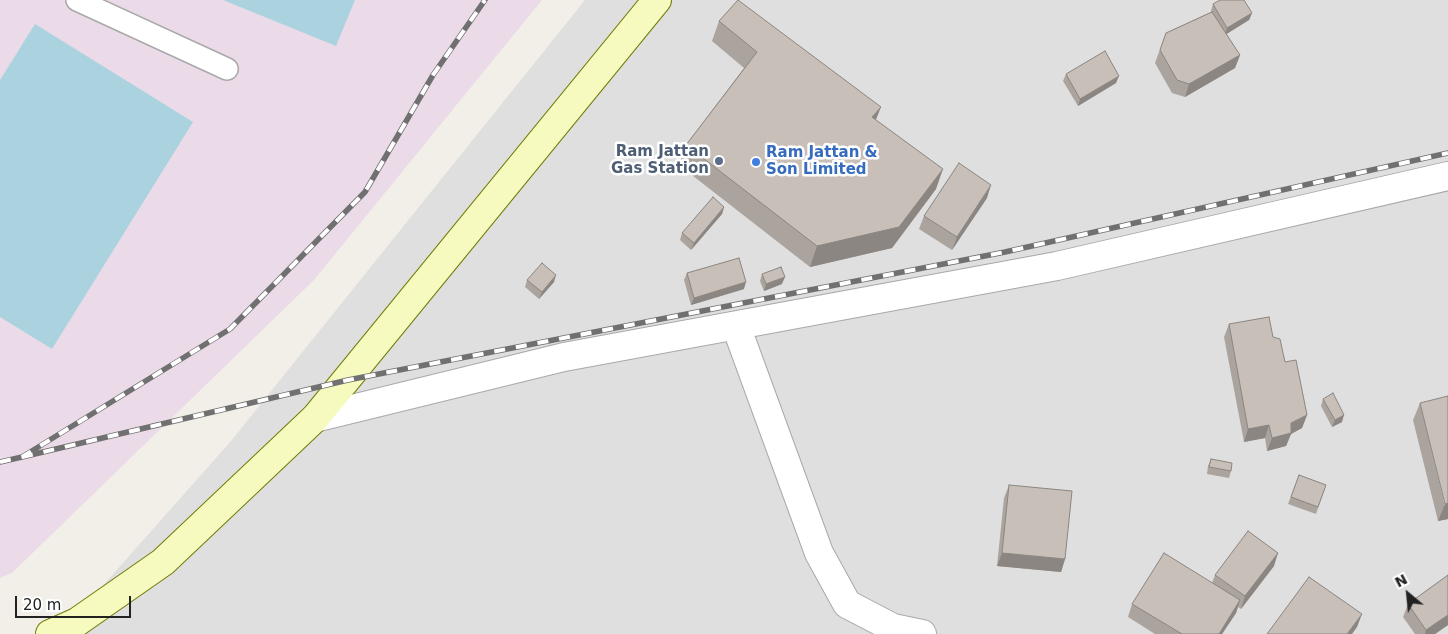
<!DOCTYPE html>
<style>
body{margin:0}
#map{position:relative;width:1448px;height:634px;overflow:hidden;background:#f2efe9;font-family:"DejaVu Sans",sans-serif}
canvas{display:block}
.north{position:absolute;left:1383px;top:569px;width:50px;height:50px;-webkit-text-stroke:4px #fff;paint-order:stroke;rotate:332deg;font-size:14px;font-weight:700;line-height:20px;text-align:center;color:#222}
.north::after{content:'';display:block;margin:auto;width:18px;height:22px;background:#222;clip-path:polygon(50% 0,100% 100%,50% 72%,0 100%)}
.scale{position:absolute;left:15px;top:596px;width:116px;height:22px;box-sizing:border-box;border:2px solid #222;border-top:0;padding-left:6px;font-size:15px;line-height:18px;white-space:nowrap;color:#222;-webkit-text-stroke:4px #fff;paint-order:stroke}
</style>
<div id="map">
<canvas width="1448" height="634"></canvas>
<div class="north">N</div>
<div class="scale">20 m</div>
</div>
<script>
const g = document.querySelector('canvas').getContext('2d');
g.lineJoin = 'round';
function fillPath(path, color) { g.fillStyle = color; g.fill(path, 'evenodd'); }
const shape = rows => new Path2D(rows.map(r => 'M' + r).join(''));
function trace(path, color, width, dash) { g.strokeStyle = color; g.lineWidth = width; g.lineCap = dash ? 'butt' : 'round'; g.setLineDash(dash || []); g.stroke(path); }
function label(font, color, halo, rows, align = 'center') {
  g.font = font + ' "DejaVu Sans",sans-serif'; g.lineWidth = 5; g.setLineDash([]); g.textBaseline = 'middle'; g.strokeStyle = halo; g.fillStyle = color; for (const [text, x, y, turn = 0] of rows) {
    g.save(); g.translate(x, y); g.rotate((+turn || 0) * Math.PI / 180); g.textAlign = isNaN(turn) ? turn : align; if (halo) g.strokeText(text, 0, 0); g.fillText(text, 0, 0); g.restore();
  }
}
const residential = shape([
 [585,0,1448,0,1448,634,60,634,231,441]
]);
const industrial = shape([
 [0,0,542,0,314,280,12,573,0,578]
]);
const water = shape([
 [223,0,355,0,336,46],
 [35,24,193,122,52,349,0,317,0,80]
]);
const lane = shape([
 [77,0,227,69]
]);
const street = shape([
 [736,326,819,553,847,604,893,628,922,634],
 [315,418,564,357,1057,266,1448,176]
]);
const secondary = shape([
 [50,634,77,622,163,562,315,418,657,0]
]);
const rail = shape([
 [22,457,348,380,1005,252,1448,153],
 [0,462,22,457,230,329,365,192,433,75,485,0]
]);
const wall = shape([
 [1213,4,1252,13,1249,20,1226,34,1240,55,1235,68,1185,97,1172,93,1155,63,1166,33,1211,12,1211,11],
 [719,21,876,120,936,189,892,248,810,267,679,165,686,145,744,68,712,41],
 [1066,74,1116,83,1078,106,1063,81],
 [987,198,952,250,919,229,924,216],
 [724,207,722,214,691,250,680,240,682,233],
 [687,273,744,289,691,305,684,280],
 [762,274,782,284,764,291,760,281],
 [527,280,554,282,539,299,525,287],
 [1229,324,1273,337,1307,415,1302,428,1291,434,1286,446,1267,451,1265,438,1244,442,1224,337],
 [1323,399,1342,422,1332,427,1321,406],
 [1420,403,1448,519,1438,521,1413,420],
 [1211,459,1231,471,1229,478,1207,474,1208,466],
 [1299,475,1326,485,1316,514,1288,504],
 [1009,485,1065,559,1061,572,997,566,1004,498],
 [1274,566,1241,609,1238,607,1236,613,1222,634,1155,634,1128,617,1132,604,1212,583,1215,575],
 [1448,575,1448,625,1435,634,1415,634,1403,617,1408,604]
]);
const shadedWall = shape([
 [1252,13,1249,20,1225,35,1227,28],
 [1240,55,1235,68,1185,97,1189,84],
 [1119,76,1116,83,1078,106,1080,99],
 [881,107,873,127,872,117],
 [943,169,936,189,892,248,810,267,817,246],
 [991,185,987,198,952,250,957,237],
 [724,207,722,214,691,250,694,243],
 [556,275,554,282,539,299,542,292],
 [785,277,782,284,764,291,766,284],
 [746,282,744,289,691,305,694,298],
 [1307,415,1302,428,1291,434,1286,446,1267,451,1272,438,1291,423],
 [1344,415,1342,422,1332,427,1335,420],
 [1269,425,1265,438,1244,442,1248,429],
 [1448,503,1448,519,1438,521,1445,504],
 [1002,553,1065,559,1061,572,997,566],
 [1278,553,1274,566,1241,609,1245,596],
 [1240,600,1236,613,1222,634,1219,634],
 [1362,614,1357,627,1352,634,1347,634],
 [1448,615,1448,625,1435,634,1425,634,1426,630]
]);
const building = shape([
 [738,0,881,107,872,117,943,169,899,227,817,246,686,145,757,52,719,21,738,0],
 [1220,0,1244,0,1252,13,1227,28,1213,4,1220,0],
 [1212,12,1240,55,1189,84,1177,80,1160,50,1166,33,1212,12],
 [1105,51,1119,76,1080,99,1066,74,1105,51],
 [959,163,991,185,957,237,924,216,959,163],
 [713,197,724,207,694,243,682,233,713,197],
 [739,258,746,282,694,298,687,273,739,258],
 [542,263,556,275,542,292,527,280,542,263],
 [781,267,785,277,766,284,762,274,781,267],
 [1269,317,1273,337,1280,339,1285,362,1296,360,1307,415,1291,423,1291,433,1272,438,1269,425,1248,429,1229,324,1269,317],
 [1333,393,1344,415,1335,420,1323,399,1333,393],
 [1448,396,1448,503,1445,504,1420,403,1448,396],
 [1211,459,1232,463,1231,471,1209,467,1211,459],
 [1299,475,1326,485,1318,507,1291,497,1299,475],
 [1009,485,1072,491,1065,559,1002,553,1009,485],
 [1248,531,1278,553,1245,596,1215,575,1248,531],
 [1164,553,1240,600,1219,634,1182,634,1132,604,1164,553],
 [1448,575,1448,615,1426,630,1408,604,1448,575],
 [1309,577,1362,614,1347,634,1267,634,1309,577]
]);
const markers = [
 [719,161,5,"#5c6f8a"],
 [756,162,5,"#3f7fe0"]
];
const serviceNames = [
 ["Ram Jattan",709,152],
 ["Gas Station",709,169]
];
const shopNames = [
 ["Ram Jattan &",766,153],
 ["Son Limited",766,170]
];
fillPath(residential, '#e0dfdf');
fillPath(industrial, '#ebdbe8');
fillPath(water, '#aad3df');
trace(lane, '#a9a9a9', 24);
trace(street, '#a9a9a9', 30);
trace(secondary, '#707d05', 30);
trace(lane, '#fff', 21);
trace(street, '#fff', 28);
trace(secondary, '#f7fabf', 28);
trace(rail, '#707070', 5.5);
trace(rail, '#fff', 4, [11]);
fillPath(wall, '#aba49e');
fillPath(shadedWall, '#8b8681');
fillPath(building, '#c7bfb8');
trace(building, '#8b8681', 1);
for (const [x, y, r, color] of markers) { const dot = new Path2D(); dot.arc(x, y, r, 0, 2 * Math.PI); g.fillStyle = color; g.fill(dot); trace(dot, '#fff', 2); }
label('bold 15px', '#4e5e75', '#fff', serviceNames, 'right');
label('bold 15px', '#366cbe', '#fff', shopNames, 'left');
</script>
